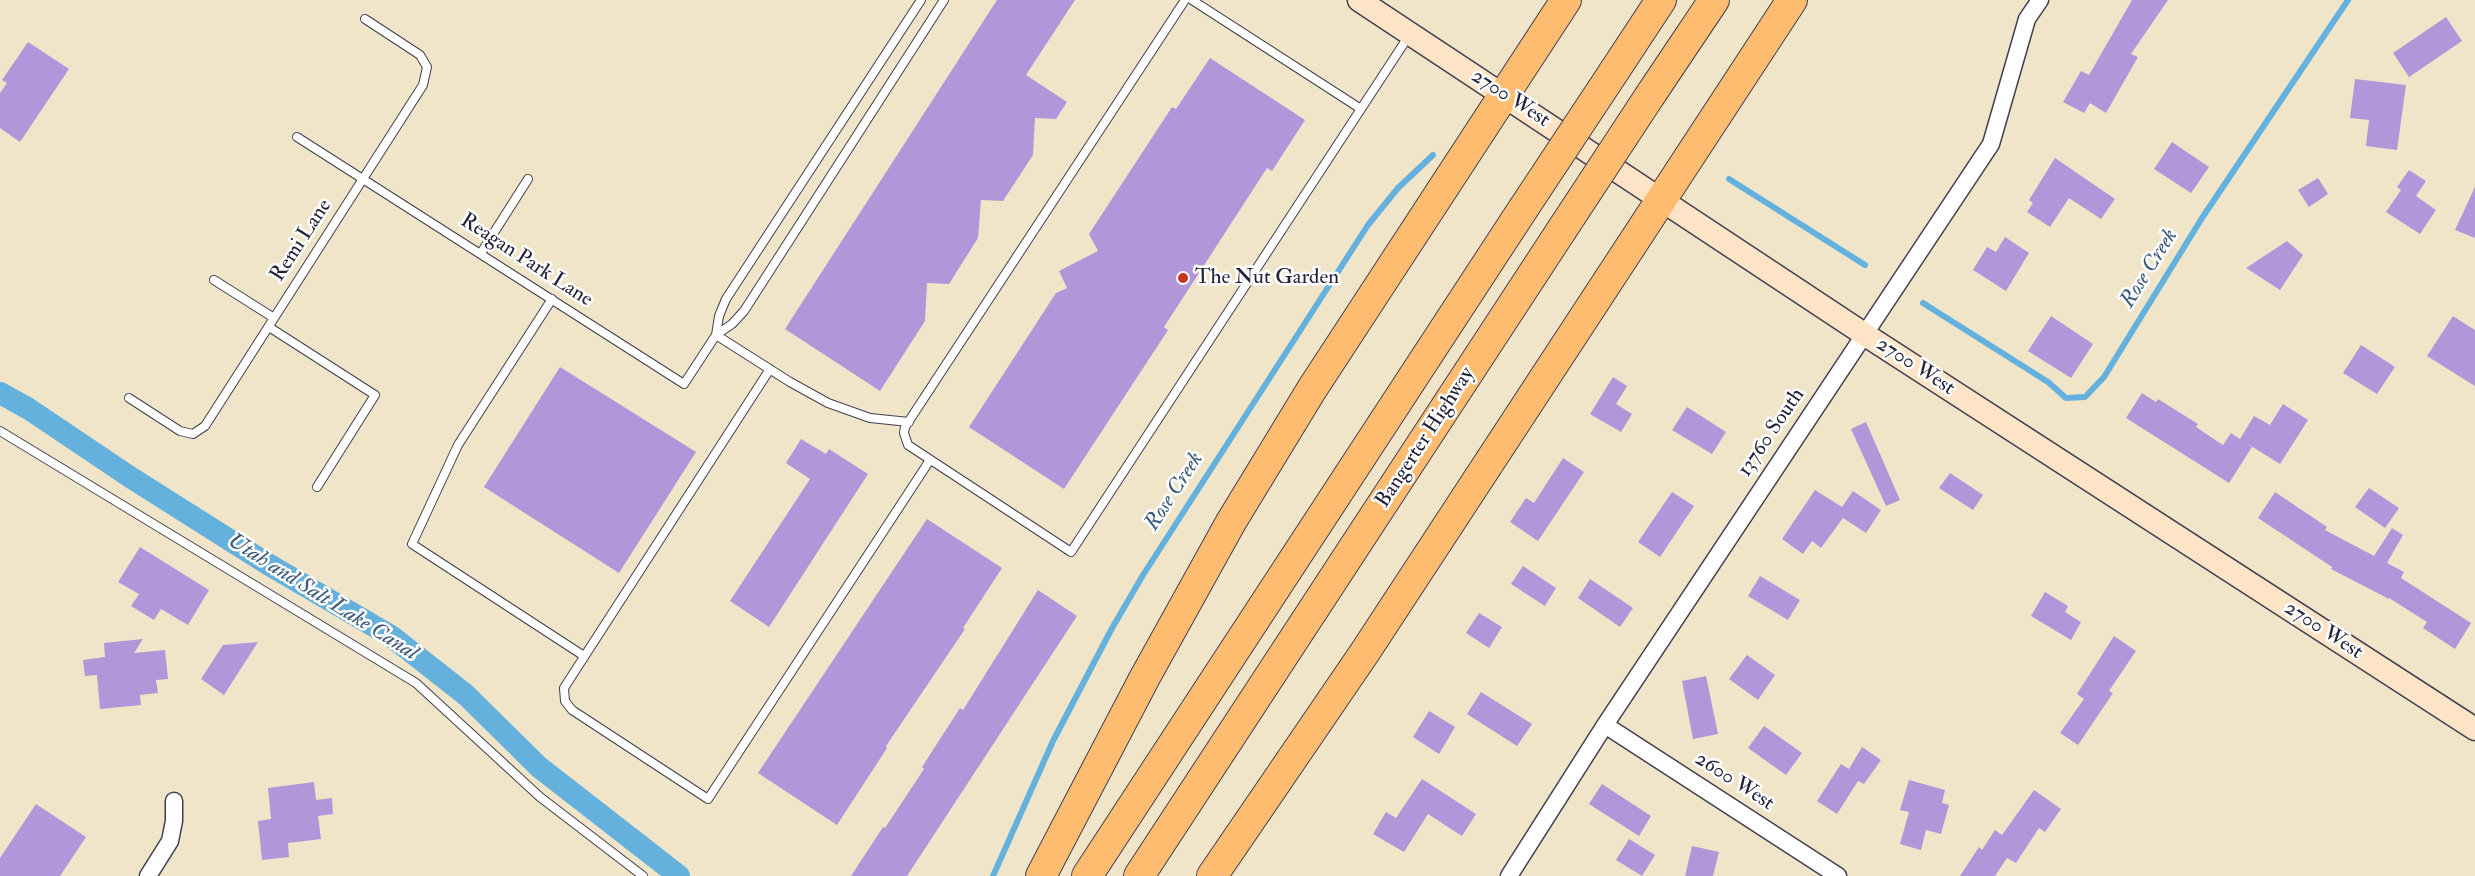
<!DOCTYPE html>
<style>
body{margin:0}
canvas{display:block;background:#f0e5c9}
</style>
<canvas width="2475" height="876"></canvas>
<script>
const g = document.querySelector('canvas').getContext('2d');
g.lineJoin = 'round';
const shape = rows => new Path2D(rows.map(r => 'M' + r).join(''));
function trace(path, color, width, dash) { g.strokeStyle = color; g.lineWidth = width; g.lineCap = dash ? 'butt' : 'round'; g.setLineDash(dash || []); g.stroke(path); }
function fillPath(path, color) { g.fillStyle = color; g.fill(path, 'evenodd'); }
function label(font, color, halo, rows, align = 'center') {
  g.font = font + ' "IM FELL Double Pica",serif'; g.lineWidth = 5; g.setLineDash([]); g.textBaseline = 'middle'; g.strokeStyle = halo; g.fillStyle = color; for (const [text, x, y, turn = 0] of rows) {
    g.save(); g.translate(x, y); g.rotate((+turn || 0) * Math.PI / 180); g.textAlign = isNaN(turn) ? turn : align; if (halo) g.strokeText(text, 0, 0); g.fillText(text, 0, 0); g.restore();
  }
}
const stream = shape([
 [1729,179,1865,265],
 [1923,303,2048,382,2066,398,2085,397,2104,377,2202,218,2348,0],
 [993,876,1053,741,1111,630,1143,575,1368,225,1398,188,1433,155]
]);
const canal = shape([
 [0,393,29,409,130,477,266,563,391,636,466,695,539,767,679,876]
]);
const building = shape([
 [997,0,1075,0,1026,75,1067,102,1056,119,1035,118,1033,155,1003,201,981,200,978,238,949,284,927,283,925,321,880,391,785,329],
 [2132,0,2168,0,2131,54,2138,57,2106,113,2090,103,2084,113,2063,102,2081,71,2089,75],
 [2446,17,2462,41,2409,77,2393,53],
 [28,42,69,69,20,142,0,128,0,93,7,83,2,80],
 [1210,58,1305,120,1272,171,1267,168,1164,327,1168,330,1064,489,969,427,1056,293,1067,288,1059,271,1098,251,1089,234,1172,107,1176,109],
 [2355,79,2406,85,2397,150,2366,146,2369,120,2350,118],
 [2172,142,2209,167,2191,193,2154,169],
 [2055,158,2115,199,2101,219,2069,198,2050,227,2027,212,2033,203,2029,200],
 [2409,170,2426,181,2416,196,2436,210,2420,234,2386,212,2401,190,2397,187],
 [2318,178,2328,194,2309,207,2298,190],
 [2475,187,2475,238,2455,230],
 [2005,237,2029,253,2006,291,1973,270,1987,247,1996,252],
 [2287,241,2303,255,2280,290,2246,268],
 [2051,316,2093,344,2071,378,2028,351],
 [2453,316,2475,330,2475,386,2427,356],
 [2361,345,2395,367,2377,394,2343,373],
 [560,367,696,452,619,573,484,487],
 [1613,377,1627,386,1616,404,1632,414,1621,432,1590,414],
 [2142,393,2156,402,2158,399,2198,424,2196,427,2223,445,2231,433,2240,439,2254,416,2270,425,2283,404,2308,420,2280,464,2243,441,2252,447,2229,483,2126,418],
 [1687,407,1726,432,1712,454,1672,430],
 [1866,422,1900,500,1886,506,1851,429],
 [801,439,826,454,829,449,868,474,769,627,730,601,810,479,786,463],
 [1563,458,1584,472,1538,541,1510,522,1526,498,1534,503],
 [1950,473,1983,495,1973,510,1939,488],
 [2369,488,2399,508,2385,528,2355,507],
 [1815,490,1842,507,1853,491,1881,510,1866,533,1843,518,1821,548,1812,541,1803,554,1782,539],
 [1672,492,1694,506,1660,557,1638,542],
 [2275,492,2327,527,2325,530,2374,556,2392,528,2403,535,2387,563,2404,572,2401,578,2471,623,2455,649,2423,628,2427,622,2389,598,2389,599,2331,569,2332,567,2258,518],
 [927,519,1002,568,963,628,965,629,886,746,887,748,837,825,758,773],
 [140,547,209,590,188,625,161,609,154,620,131,606,139,594,118,582],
 [1523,566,1556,588,1545,606,1511,584],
 [1760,576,1800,600,1788,620,1748,596],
 [1590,579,1633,608,1620,627,1578,598],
 [1038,590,1077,616,907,876,851,876,883,827,885,828,924,769,922,767,960,708,963,710],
 [2045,592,2068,606,2065,612,2081,622,2071,640,2031,616],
 [1479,613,1502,627,1489,648,1466,633],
 [2114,636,2136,651,2109,691,2113,693,2078,745,2060,733,2084,699,2077,694],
 [143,639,134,653,165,650,168,679,156,680,158,693,140,695,141,705,100,709,97,675,85,676,83,660,105,657,104,643],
 [258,642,224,695,201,679,223,645],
 [1747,655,1775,675,1758,700,1729,679],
 [1706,676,1718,734,1693,739,1682,681],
 [1481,692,1532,724,1517,746,1467,714],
 [1429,711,1455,727,1439,754,1413,737],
 [1764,726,1802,753,1786,775,1748,748],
 [1862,747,1881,760,1864,784,1858,781,1837,814,1817,801,1841,764,1849,769],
 [1422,779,1476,814,1462,836,1428,814,1404,852,1373,834,1386,812,1396,818],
 [1909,780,1945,790,1942,803,1949,805,1941,834,1926,830,1921,850,1900,844,1909,812,1900,810],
 [314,782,316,800,332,798,333,814,318,816,321,839,288,843,289,857,262,860,258,821,271,819,268,788],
 [1602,784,1651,816,1639,836,1589,804],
 [2034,790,2061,809,2045,832,2039,828,2016,863,2007,858,1995,876,1960,876,1979,847,1982,850,1995,830,2002,835],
 [36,804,86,837,60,876,0,876,0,858],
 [1629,839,1655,855,1642,876,1616,860],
 [1692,846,1719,852,1713,876,1685,876]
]);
const service = shape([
 [1185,0,905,427,904,433,908,445,1071,552,1410,34],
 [1192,0,1361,109],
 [297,137,684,384,716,335,732,324,744,311,944,0],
 [481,253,528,179],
 [214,280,274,318],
 [552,299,458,445,412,544,584,656],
 [269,327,375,395,317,487],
 [716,335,719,316,726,299,921,0],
 [716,335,790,382,828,403,870,418,909,422],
 [770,369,564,688,565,701,572,710,708,799,930,460],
 [129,398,180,431,193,434,205,426,423,85,427,67,420,55,365,19],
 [0,431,416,683,540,797,643,876]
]);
const minor = shape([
 [1605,725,1838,876],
 [148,876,170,841,174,821,174,801],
 [1509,876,1605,725,1991,144,2027,19,2040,0]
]);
const secondary = shape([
 [1359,0,1864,334,2475,729]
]);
const motorway = shape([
 [1613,73,1661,0],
 [1651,94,1714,0],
 [1041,876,1145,677,1231,522,1312,389,1566,0],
 [1087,876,1523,209],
 [1139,876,1561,231],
 [1212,876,1365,652,1792,0]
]);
const motorwayBridge = shape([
 [1523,209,1613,73],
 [1561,231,1651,94]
]);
const markers = [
 [1183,278,6,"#c8321e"]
];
const streetNames = [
 ["2700 West",1510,99,33],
 ["Remi Lane",302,241,-57],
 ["Reagan Park Lane",526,261,33],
 ["2700 West",1915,367,33],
 ["13760 South",1772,433,-56],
 ["Bangerter Highway",1426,438,-57],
 ["2700 West",2323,631,33],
 ["2600 West",1734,782,33]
];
const poiNames = [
 ["The Nut Garden",1195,278]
];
const waterNames = [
 ["Rose Creek",2150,269,-58],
 ["Rose Creek",1175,492,-57],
 ["Utah and Salt Lake Canal",322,598,32]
];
trace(stream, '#64b1dd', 6);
trace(canal, '#64b1dd', 22);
fillPath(building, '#b296d9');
trace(service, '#413f50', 10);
trace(minor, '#413f50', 19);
trace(secondary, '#413f50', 25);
trace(motorway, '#413f50', 32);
trace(service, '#fff', 8);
trace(minor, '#fff', 16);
trace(secondary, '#fee4c6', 22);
trace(motorway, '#fdbc70', 30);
trace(motorwayBridge, '#413f50', 32, []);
trace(motorwayBridge, '#fdbc70', 30);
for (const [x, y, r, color] of markers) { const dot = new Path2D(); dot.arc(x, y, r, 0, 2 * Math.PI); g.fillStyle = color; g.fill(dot); trace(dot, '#fff', 2); }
label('21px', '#22223b', '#fff', streetNames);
label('21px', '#22223b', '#fff', poiNames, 'left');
label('italic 22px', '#3c5b7c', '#fff', waterNames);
</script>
